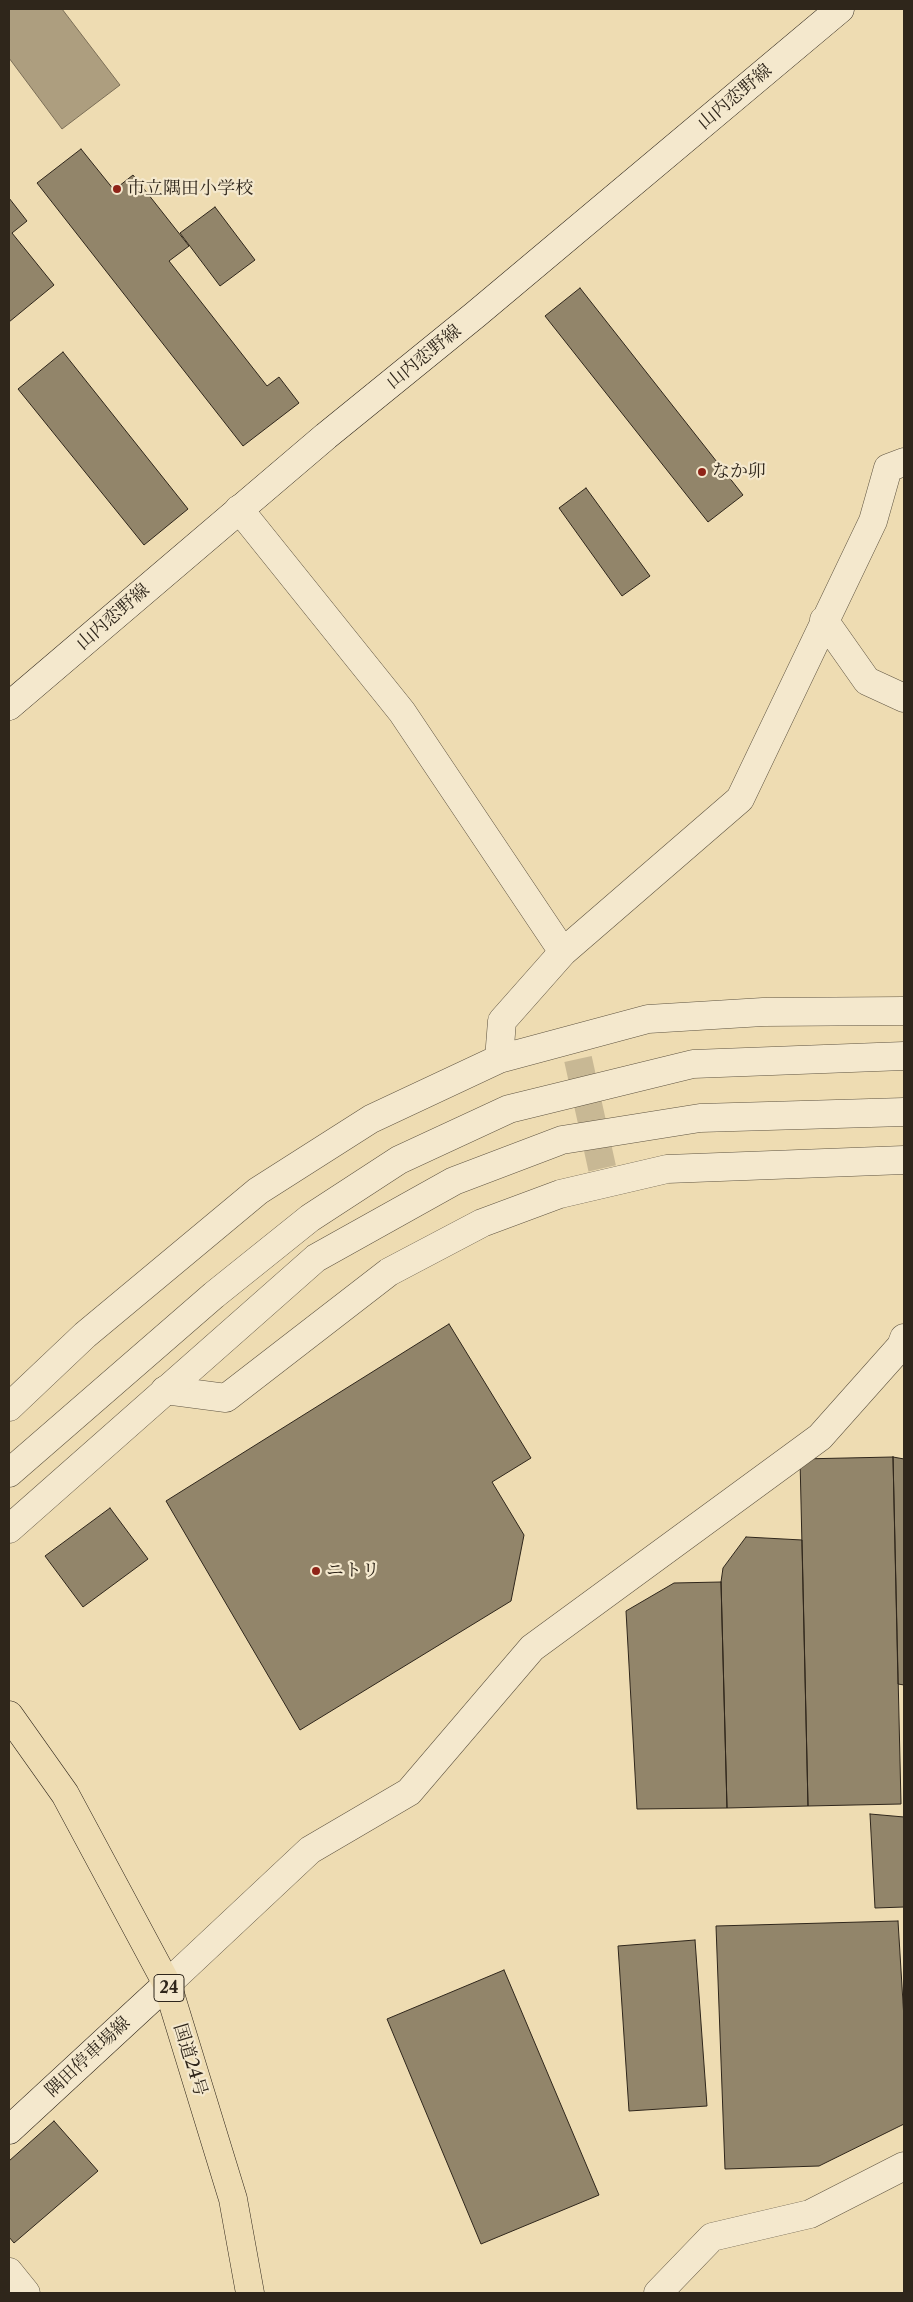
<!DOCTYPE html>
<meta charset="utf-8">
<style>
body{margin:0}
#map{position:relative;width:913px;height:2302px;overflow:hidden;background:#eedcb2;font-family:"Libre Caslon Text",serif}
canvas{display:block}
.frame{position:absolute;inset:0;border:10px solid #2f261b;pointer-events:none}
</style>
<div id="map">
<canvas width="913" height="2302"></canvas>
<div class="frame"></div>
</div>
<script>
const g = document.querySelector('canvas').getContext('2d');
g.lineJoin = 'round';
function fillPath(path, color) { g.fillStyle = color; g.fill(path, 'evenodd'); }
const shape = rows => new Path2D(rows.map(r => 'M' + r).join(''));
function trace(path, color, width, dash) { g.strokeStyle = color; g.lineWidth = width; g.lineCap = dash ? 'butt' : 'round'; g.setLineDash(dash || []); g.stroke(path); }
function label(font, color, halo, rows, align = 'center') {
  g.font = font + ' "Libre Caslon Text","Noto Serif JP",serif'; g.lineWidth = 4.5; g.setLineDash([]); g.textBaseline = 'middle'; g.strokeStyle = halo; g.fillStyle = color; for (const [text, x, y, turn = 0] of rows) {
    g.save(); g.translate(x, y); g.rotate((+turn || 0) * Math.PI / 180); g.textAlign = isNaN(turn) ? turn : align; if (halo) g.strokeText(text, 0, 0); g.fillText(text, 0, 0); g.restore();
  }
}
const water = shape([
 [9,9,62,9,120,85,62,129,9,58,9,9]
]);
const building = shape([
 [81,149,114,190,133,175,189,246,169,261,267,386,279,377,299,403,243,446,37,183,81,149],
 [9,198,27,221,12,233,54,285,9,322,9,198],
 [215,207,255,260,220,286,180,233,215,207],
 [580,288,743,495,708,522,545,316,580,288],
 [63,352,188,509,144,545,18,389,63,352],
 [586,488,650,576,622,596,559,508,586,488],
 [449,1324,531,1458,492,1482,524,1535,511,1601,300,1730,166,1501,449,1324],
 [893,1457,904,1459,904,1685,898,1684,893,1457],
 [893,1457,901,1804,808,1806,800,1459,893,1457],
 [110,1508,148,1559,83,1607,45,1556,110,1508],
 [746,1537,802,1540,808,1806,727,1808,721,1582,723,1568,746,1537],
 [721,1582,727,1808,637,1809,626,1611,674,1583,721,1582],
 [870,1814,904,1817,904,1907,875,1908,870,1814],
 [898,1921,904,2019,904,2124,819,2166,725,2169,716,1926,898,1921],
 [695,1940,707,2106,629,2111,618,1946,695,1940],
 [504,1970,599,2195,481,2244,387,2019,504,1970],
 [54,2121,98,2171,14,2243,9,2237,9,2161,54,2121]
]);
const minorTunnel = shape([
 [578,1059,603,1172]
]);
const minor = shape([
 [239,509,402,712,563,952],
 [824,620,867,681,904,698],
 [499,1059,502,1021,563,952,740,799,873,521,888,468,904,462],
 [165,1390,226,1398,389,1272,482,1223,560,1194,667,1169,904,1160],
 [9,1407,85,1335,258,1191,371,1119,499,1059,648,1019,763,1012,904,1011],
 [167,1984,310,1850,409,1792,532,1648,820,1437,901,1346,904,1338],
 [9,2272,26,2293],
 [658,2293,712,2237,810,2214,904,2166]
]);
const tertiary = shape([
 [9,1473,214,1295,310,1218,399,1160,509,1109,693,1064,904,1056],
 [9,1529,316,1258,454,1181,562,1140,700,1118,904,1112]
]);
const secondary = shape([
 [9,706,326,436,475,315,840,9],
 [9,2130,167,1984]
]);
const trunk = shape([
 [9,1715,65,1794,167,1984,233,2199,250,2293]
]);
const markers = [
 [117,189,5,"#8f2418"],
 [702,472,5,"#8f2418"],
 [316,1571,5,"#8f2418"]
];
const shields = [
 [169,1988,30]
];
const shieldNames = [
 ["24",169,1988]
];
const streetNames = [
 ["山内恋野線",735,97,-40],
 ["山内恋野線",424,357,-39],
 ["山内恋野線",113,617,-41],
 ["隅田停車場線",88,2057,-43],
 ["国道24号",190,2060,73]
];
const poiNames = [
 ["市立隅田小学校",127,189],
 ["なか卯",712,472],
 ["ニトリ",326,1571]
];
fillPath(water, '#ad9e7f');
trace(water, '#7b6e57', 1);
fillPath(building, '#92856a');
trace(building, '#2f261b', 1);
trace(minorTunnel, '#c8b894', 28, [28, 14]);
trace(minor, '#5f5441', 29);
trace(tertiary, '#5f5441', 29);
trace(secondary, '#2f261b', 29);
trace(trunk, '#2f261b', 29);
trace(minor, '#f4e8cd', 28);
trace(tertiary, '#f4e8cd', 28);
trace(secondary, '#f4e8cd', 28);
trace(trunk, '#eedcb2', 28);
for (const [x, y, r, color] of markers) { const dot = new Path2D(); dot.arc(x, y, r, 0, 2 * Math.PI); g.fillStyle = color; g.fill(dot); trace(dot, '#f4e8cd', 2); }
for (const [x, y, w] of shields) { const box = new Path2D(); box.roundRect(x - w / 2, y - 13.5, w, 27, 4); g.fillStyle = '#f4e8cd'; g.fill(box); trace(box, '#2f261b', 1); }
label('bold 16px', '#2f261b', null, shieldNames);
label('18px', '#2f261b', '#f4e8cd', streetNames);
label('18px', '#2f261b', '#f4e8cd', poiNames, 'left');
</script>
